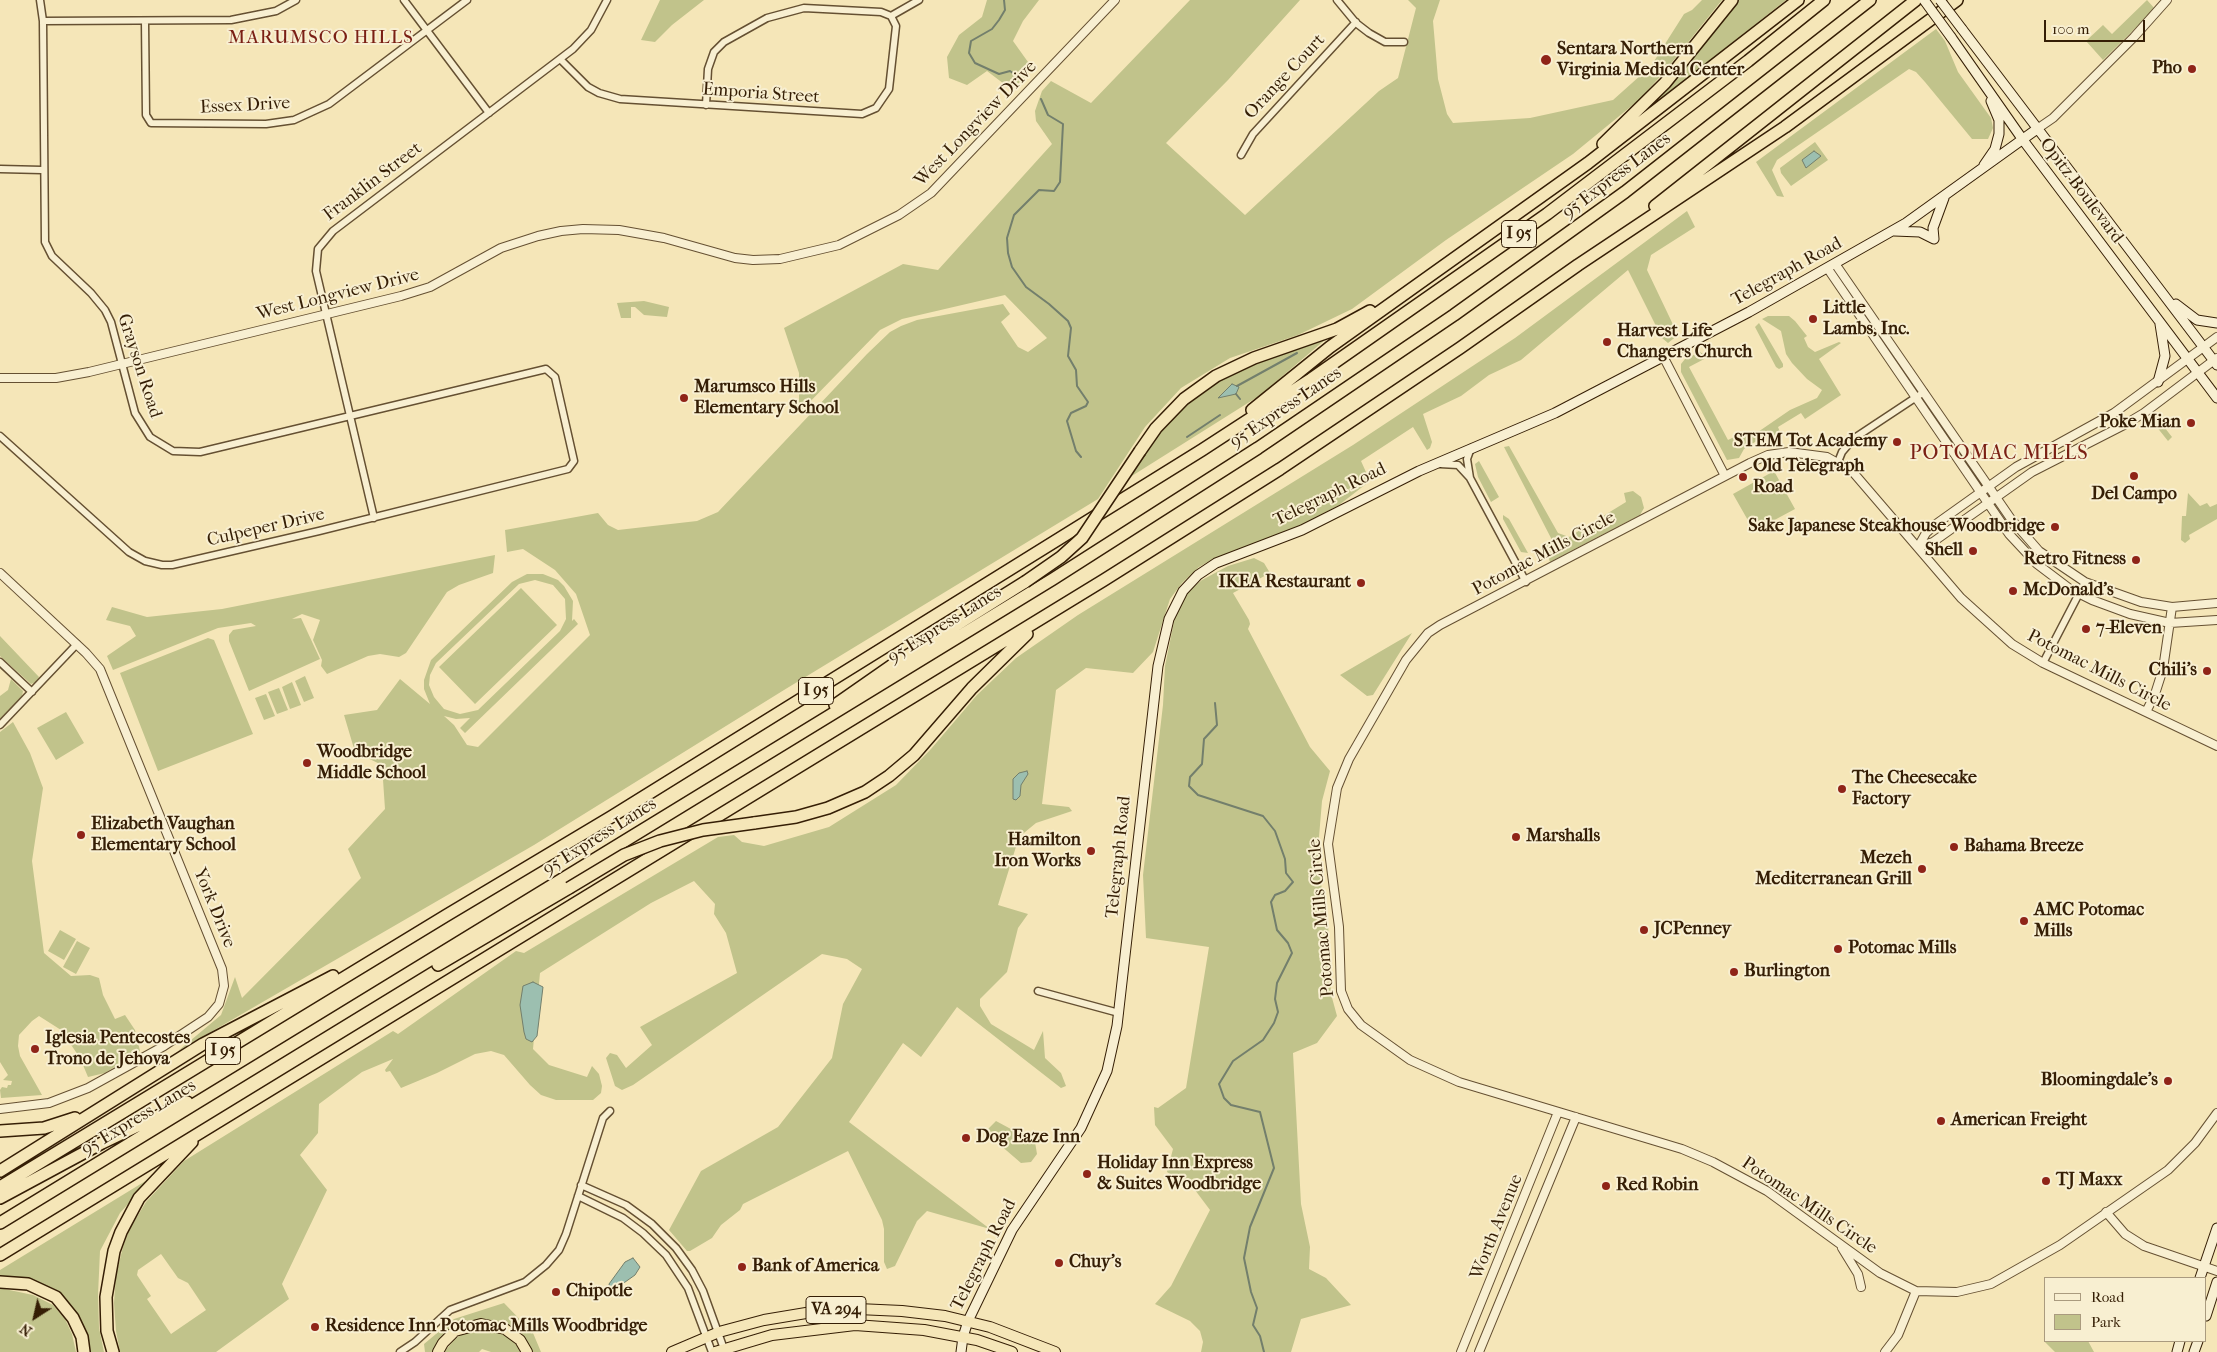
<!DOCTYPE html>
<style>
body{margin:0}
#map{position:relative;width:2217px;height:1352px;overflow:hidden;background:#f5e6b8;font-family:"IM FELL French Canon",serif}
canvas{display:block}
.legend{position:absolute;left:2044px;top:1277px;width:162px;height:65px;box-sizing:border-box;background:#f8efd1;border:1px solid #aa9b7f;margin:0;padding:6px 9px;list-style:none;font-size:15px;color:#351e05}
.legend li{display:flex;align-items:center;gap:10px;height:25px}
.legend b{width:25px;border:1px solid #aa9b7f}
.north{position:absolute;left:10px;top:1292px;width:50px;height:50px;-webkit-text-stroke:4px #f8efd1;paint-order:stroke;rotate:215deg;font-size:14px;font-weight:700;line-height:20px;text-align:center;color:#351e05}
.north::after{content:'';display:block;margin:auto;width:18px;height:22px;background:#351e05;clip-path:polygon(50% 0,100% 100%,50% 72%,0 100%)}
.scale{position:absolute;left:2044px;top:20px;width:101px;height:22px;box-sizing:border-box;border:2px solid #351e05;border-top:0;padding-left:6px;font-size:15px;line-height:18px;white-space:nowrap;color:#351e05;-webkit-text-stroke:4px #f8efd1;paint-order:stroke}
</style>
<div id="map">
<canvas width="2217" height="1352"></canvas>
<ul class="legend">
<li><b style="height:6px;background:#f8efd1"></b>Road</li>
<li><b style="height:14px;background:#c1c38b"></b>Park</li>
</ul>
<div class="north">N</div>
<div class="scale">100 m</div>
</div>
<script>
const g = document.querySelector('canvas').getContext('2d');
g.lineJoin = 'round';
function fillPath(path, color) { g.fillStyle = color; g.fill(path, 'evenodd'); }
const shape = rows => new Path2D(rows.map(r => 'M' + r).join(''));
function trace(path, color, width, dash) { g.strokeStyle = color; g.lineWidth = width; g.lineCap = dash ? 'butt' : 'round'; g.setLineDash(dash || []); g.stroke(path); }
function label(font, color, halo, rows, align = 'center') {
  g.font = font + ' "IM FELL French Canon",serif'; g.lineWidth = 4; g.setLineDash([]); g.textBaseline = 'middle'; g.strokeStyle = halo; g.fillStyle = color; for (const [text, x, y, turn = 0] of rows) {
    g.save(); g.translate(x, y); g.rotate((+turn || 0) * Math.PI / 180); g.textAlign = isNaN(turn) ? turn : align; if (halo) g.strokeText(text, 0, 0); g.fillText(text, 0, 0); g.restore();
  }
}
const green = shape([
 [660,0,704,0,672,25,655,42,641,40],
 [987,0,1039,0,1023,21,1013,41,1033,69,1012,90,987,71,967,85,949,78,947,57,959,35,982,17],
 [1190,0,1300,0,1228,80,1166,143,1245,215,1379,91,1398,78,1416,8,1408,0,1440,0,1433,21,1438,79,1447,114,1453,123,1530,118,1613,100,1651,66,1684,14,1692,10,1702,0,1722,0,1665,71,1640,99,1573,154,1446,240,1352,309,1298,335,1230,358,1181,388,1145,427,1098,499,784,690,534,845,178,1051,221,1015,235,977,242,998,361,878,348,849,385,809,382,765,355,752,344,715,377,710,400,679,430,704,424,689,424,680,431,660,512,582,527,574,543,574,558,580,564,586,573,601,572,621,574,619,578,624,465,733,460,728,470,718,456,719,444,716,454,725,467,745,478,747,590,635,576,594,555,570,523,549,507,552,505,530,598,513,608,525,618,530,697,521,718,512,867,354,890,332,901,326,917,320,1003,304,1010,314,1001,322,1018,347,1028,352,1047,338,1005,295,902,319,880,330,799,413,799,373,784,328,903,264,938,270,1052,144,1036,121,1035,111,1042,91,1051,81,1091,103],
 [535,580,553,585,565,599,566,619,560,631,478,710,460,714,444,709,434,697,429,685,430,675,436,663,519,584],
 [1738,0,1786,0,1644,113],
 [2147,0,2155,9,2103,60,2086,41,2103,25,2112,34],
 [1936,29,1945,41,1958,72,1991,118,1993,128,1988,139,1972,139,1925,82,1916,72,1909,69,1777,160,1772,170,1784,197,1777,196,1756,162],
 [1815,142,1828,160,1791,186,1781,173,1780,168],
 [1687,211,1695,227,1651,255,1647,270,1678,335,1668,343,1662,338,1628,270,1521,360,1489,375,1461,396,1423,414,1432,442,1430,448,1427,450,1413,427,1361,461,1370,481,1339,505,1298,527,1215,558,1199,567,1182,583,1170,599,1153,652,1133,673,1086,668,1056,690,1042,804,1069,807,1072,811,1036,823,1019,837,998,905,1028,914,1018,928,1007,972,980,999,980,1006,991,1024,1034,1050,1043,1031,1045,1058,1061,1073,1066,1086,1061,1088,957,1007,921,1057,903,1043,849,1122,990,1229,927,1211,917,1221,895,1266,887,1269,884,1262,884,1229,882,1220,848,1151,743,1204,740,1210,721,1225,712,1238,690,1251,687,1251,669,1230,701,1171,778,1127,832,1058,843,1004,862,969,847,959,822,954,633,1085,622,1090,615,1086,606,1058,610,1053,617,1055,626,1068,652,1045,640,1027,737,973,726,933,714,914,715,904,694,881,651,903,540,973,533,1049,549,1065,587,1077,592,1066,599,1074,602,1086,601,1093,593,1100,556,1100,541,1095,530,1085,504,1055,491,1051,475,1054,437,1073,401,1088,390,1071,386,1072,385,1070,393,1059,362,1072,319,1104,318,1133,300,1155,327,1190,282,1284,289,1299,216,1352,120,1352,116,1331,114,1303,116,1275,123,1247,129,1230,146,1202,184,1161,393,1031,398,1034,516,951,524,953,718,837,734,835,742,842,764,846,829,827,896,785,931,749,977,695,1016,658,1078,615,1353,445,1515,338],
 [161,1254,178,1278,188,1283,206,1310,171,1334,147,1299,151,1296,137,1275,138,1270],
 [644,301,669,307,667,317,644,315,635,307,631,307,631,318,621,318,617,303],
 [1768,316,1789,316,1795,321,1807,336,1804,338,1808,347,1815,352,1839,342,1841,343,1819,359,1841,395,1805,419,1801,413,1778,427,1780,432,1774,438,1766,435,1744,449,1739,458,1727,460,1681,372,1681,364,1685,359,1700,352,1708,357,1689,367,1728,440,1744,432,1755,434,1790,410,1817,398,1822,390,1807,379,1792,363,1786,354,1781,331,1762,319],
 [1759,323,1783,364,1783,367,1779,369,1776,367,1755,327],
 [1326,339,1259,396,1127,479,1168,420,1199,393,1243,367],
 [2161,423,2172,437,2168,441,2156,426],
 [1509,446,1558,533,1569,537,1626,502,1624,493,1633,491,1641,497,1644,508,1640,515,1550,562,1544,545,1552,540,1504,447],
 [1479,461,1499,497,1491,502,1478,477,1475,464],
 [1774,471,1795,509,1754,531,1733,494],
 [2188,493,2200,506,2207,503,2210,507,2217,504,2217,519,2189,535,2190,539,2185,543,2181,540,2182,516,2186,516],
 [1503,515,1509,519,1528,553,1521,552,1503,519],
 [495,555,493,573,459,585,447,592,406,653,399,657,380,654,368,656,327,674,321,666,322,660,313,640,320,620,302,614,292,619,301,618,320,659,249,691,229,641,229,635,233,630,256,626,251,623,218,628,113,670,107,656,136,636,130,626,106,620,112,607,147,617,222,609],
 [1254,558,1264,563,1270,573,1233,593,1249,620,1250,624,1248,629,1310,747,1330,771,1322,801,1318,849,1319,873,1328,922,1331,994,1337,1016,1317,1043,1293,1053,1301,1204,1310,1247,1309,1269,1326,1278,1351,1305,1301,1319,1291,1352,1201,1352,1203,1342,1200,1331,1190,1321,1155,1304,1171,1286,1210,1210,1195,1190,1167,1172,1173,1149,1155,1125,1154,1107,1158,1108,1186,1088,1209,947,1146,938,1143,875,1163,705,1165,666,1176,612,1186,593,1202,580,1228,566],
 [521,588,557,625,475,704,439,667],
 [1412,633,1373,695,1367,696,1340,675],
 [0,636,39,677,36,682,31,684,0,656],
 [208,638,214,640,253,734,158,771,120,673],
 [305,676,314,698,304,702,295,681],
 [11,679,23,691,22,696,0,719,0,696,8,690],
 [292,682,301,705,290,709,282,687],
 [279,688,288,710,277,714,268,692],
 [266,694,275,716,264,720,255,698],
 [66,712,84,743,56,760,37,728],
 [13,722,30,753,43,788,32,861,44,953,71,976,90,975,99,978,103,995,115,1019,125,1015,135,1030,140,1051,105,1073,88,1077,80,1058,61,1030,39,1016,32,1021,19,1035,18,1046,20,1056,42,1095,1,1098,0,1090,2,1087,7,1088,8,1085,11,1085,12,1081,3,1080,8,1075,0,1062,0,732],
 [60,930,76,939,64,960,48,951],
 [77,941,90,948,76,974,63,967],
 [996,1121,1035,1142,1037,1154,1031,1162,1021,1163,985,1132],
 [152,1177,120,1213,100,1251,98,1295,99,1328,104,1352,89,1352,72,1308,0,1279,0,1270],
 [0,1288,33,1295,53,1305,65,1319,72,1334,76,1352,0,1352],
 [504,1303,533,1333,541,1352,533,1352,526,1341,517,1332,478,1321,435,1352,425,1352,424,1344,454,1319],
 [483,1328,506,1334,523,1352,491,1352,482,1349,479,1352,444,1352,455,1339,464,1333],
 [2046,1340,2088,1341,2094,1352,2055,1352,2044,1341]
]);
const water = shape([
 [1814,151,1821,156,1806,168,1802,160,1814,151],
 [1232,384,1239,387,1236,394,1218,398,1232,384],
 [1027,771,1028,774,1021,785,1020,796,1016,800,1013,799,1013,779,1019,773,1027,771],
 [533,982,543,987,537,1036,532,1042,526,1039,524,1032,520,1005,523,986,533,982],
 [633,1258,640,1267,635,1275,611,1292,609,1284,625,1262,633,1258]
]);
const stream = shape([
 [1004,0,1005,10,999,20,992,29,971,41,969,53,975,63,999,74,1010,71,1021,79],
 [1041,99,1048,115,1063,124,1060,182,1054,191,1039,190,1014,215,1007,238,1008,253,1012,267,1026,287,1049,304,1068,321,1071,328,1068,356,1076,370,1077,386,1088,402,1086,406,1071,413,1067,421,1076,451,1081,457],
 [1237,386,1297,353],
 [1236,394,1240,399],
 [1187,437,1220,415],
 [1215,703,1217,725,1204,739,1202,764,1190,777,1189,786,1198,795,1263,816,1275,831,1285,859,1286,873,1293,882,1285,891,1275,895,1271,902,1277,930,1288,943,1292,953,1277,983,1275,999,1278,1012,1274,1023,1263,1040,1233,1061,1219,1084,1224,1098,1231,1105,1260,1112,1274,1168,1250,1227,1244,1258,1251,1292,1257,1308,1253,1325,1260,1336,1264,1352]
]);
const minor = shape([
 [404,0,489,113],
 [1337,0,1356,23,1369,33,1385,42,1404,42],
 [43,21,231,20,276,11,296,0],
 [145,21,146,115,151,123,266,124,294,120,329,104,467,0],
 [560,59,588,87,599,93,620,99,862,114,876,108,889,89,896,26,891,16],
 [706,105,708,69,714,52,724,42,767,18,804,8,881,12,891,16,919,0],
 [1241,155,1253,134,1356,22],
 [0,169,42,170],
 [0,436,129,552,145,561,162,565,172,565,319,531,568,469,574,461,555,377,546,369,200,452,173,451,150,437,135,413,111,322,105,310,91,293,52,256,45,242,43,21,40,0],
 [1838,462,1842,452,1853,439,1924,392],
 [1440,464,1458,465,1470,478,1526,582],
 [1470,478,1467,459,1471,448],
 [374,518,316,271,318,249,333,231,573,49,591,30,607,0],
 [0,662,32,692],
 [2043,663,2085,582],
 [0,725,77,644],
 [1038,991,1119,1013],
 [581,1185,626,1205,652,1224,676,1248,692,1270,703,1291,724,1349],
 [578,1196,623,1218,643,1233,666,1255,688,1288,712,1352],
 [400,1352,415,1342,450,1310,525,1282,546,1265,559,1250,566,1234,603,1118,610,1111]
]);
const tertiary = shape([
 [2037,129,2053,118,2134,37,2167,0],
 [1836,265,2011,519,2039,551,2085,582,2141,602,2172,607,2217,603],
 [1828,269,2009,534,2037,564,2070,589,2092,600,2130,614,2170,623,2217,620],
 [1664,358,1725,476],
 [0,378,56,378,89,372,401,296,430,287,501,248,538,236,561,231,583,229,619,230,664,238,735,258,753,260,780,259,839,245,899,215,931,193,1115,0],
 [1918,547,1926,533,1936,524,2016,467,2114,413,2217,337],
 [1918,547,1933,542,2032,472,2124,425,2144,413,2217,358],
 [0,573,86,653,100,669,222,969,224,986,219,1004,208,1017,164,1046,88,1088,49,1103,0,1109],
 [2146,712,2155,694,2163,669,2172,607],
 [2217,746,2043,663,2012,644,1961,598,1852,471,1827,457,1789,452,1768,455,1750,463,1440,625,1428,633,1406,660,1349,759,1337,788,1328,844,1339,927,1341,991,1348,1009,1361,1025,1410,1060,1459,1082,1682,1149,1713,1162,1767,1191,1880,1273,1916,1291,1957,1292,1991,1284,2060,1245,2168,1170,2195,1143,2217,1113],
 [2106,1212,2125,1234,2144,1246,2217,1271],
 [1842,1248,1858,1274,1861,1287],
 [1461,1352,1558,1112],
 [1479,1352,1576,1117],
 [1885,1352,1898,1335,1916,1291]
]);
const secondary = shape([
 [1962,29,2217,365],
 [1951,37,2023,140,2217,398],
 [1984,165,1995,149,1999,134,1999,120,1991,101],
 [1894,231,1920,232,1934,239],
 [1934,239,1933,228,1944,198],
 [2176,304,2197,320,2217,323],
 [2158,382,2165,356,2160,324],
 [2200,1278,2217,1228],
 [2206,1316,2217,1282],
 [961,1352,963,1337,968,1321,1012,1230,1081,1128,1107,1071,1117,1026,1158,666,1169,619,1183,591,1198,575,1216,563,1302,530,1419,471,1555,413,1749,312,1906,223,2037,129],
 [2177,1352,2180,1341],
 [2194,1352,2198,1341]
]);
const trunk = shape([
 [438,1352,443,1343,455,1331,481,1324,505,1329,520,1340,527,1352],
 [672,1352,719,1332,764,1320,812,1312,858,1309,902,1311,945,1316,990,1327,1055,1352],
 [715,1352,772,1335,855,1325,924,1330,977,1340,1012,1352]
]);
const motorway = shape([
 [1603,144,1665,83,1732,0],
 [1655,206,1916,0],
 [1252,410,1330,347,1588,163,1798,0],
 [1140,451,1156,428,1184,399,1216,376,1254,358,1337,329,1370,311],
 [835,705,891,666,1025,582],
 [754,823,796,817,828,808,865,792,889,776,914,755,972,688,1027,634],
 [438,965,569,888],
 [0,1131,44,1128,75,1118],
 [0,1171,203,1044,333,976],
 [0,1187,447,915,611,817,1202,450,1311,379,1547,214,1748,61,1824,0],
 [0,1198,102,1143,187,1102],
 [0,1223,1053,579,1258,448,1454,315,1625,192,1870,0],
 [0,1255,1104,580,1280,469,1460,348,1578,265,1785,127,1957,0],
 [0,1282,28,1284,56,1297,73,1318,82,1337,84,1352],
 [113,1352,107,1331,106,1297,114,1251,121,1232,139,1198,192,1142]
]);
const secondaryBridge = shape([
 [1924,0,1951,37],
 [1940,0,1962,29]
]);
const motorwayBridge = shape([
 [1025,582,1061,557,1082,538,1140,451],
 [569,888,624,855,660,841,703,830,754,823]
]);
const markers = [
 [1546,60,6,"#8f2418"],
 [2192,69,5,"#8f2418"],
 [1813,319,5,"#8f2418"],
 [1607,342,5,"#8f2418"],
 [684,398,5,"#8f2418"],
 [2191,423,5,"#8f2418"],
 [1897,442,5,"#8f2418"],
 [2134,476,5,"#8f2418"],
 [1743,477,5,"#8f2418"],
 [2055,527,5,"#8f2418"],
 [1973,551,5,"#8f2418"],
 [2136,560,5,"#8f2418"],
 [1361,583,5,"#8f2418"],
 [2013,591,5,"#8f2418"],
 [2086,629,5,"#8f2418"],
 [2207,671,5,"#8f2418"],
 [307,763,5,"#8f2418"],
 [1842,789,5,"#8f2418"],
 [81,835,5,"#8f2418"],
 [1516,837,5,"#8f2418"],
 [1954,847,5,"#8f2418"],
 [1091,851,5,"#8f2418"],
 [1922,869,5,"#8f2418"],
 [2024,921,5,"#8f2418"],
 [1644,930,5,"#8f2418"],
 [1838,949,5,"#8f2418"],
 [1734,972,5,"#8f2418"],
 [35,1049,5,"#8f2418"],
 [2168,1081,5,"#8f2418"],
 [1941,1121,5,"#8f2418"],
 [966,1138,5,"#8f2418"],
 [1087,1174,5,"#8f2418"],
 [2046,1181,5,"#8f2418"],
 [1606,1186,5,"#8f2418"],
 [1059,1263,5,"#8f2418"],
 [742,1267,5,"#8f2418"],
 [556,1292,5,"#8f2418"],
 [315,1327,5,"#8f2418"]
];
const shields = [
 [1519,234,35],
 [816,691,35],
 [223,1051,35],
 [836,1310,60]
];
const shieldNames = [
 ["I 95",1519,234],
 ["I 95",816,691],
 ["I 95",223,1051],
 ["VA 294",836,1310]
];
const poiNames = [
 ["Sentara Northern",1557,50],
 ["Virginia Medical Center",1557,71],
 ["Pho",2182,69,"right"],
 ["Little",1823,309],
 ["Lambs, Inc.",1823,330],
 ["Harvest Life",1617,332],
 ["Changers Church",1617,353],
 ["Marumsco Hills",694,388],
 ["Elementary School",694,409],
 ["Poke Mian",2181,423,"right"],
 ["STEM Tot Academy",1887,442,"right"],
 ["Old Telegraph",1753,467],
 ["Road",1753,488],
 ["Del Campo",2134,495,"center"],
 ["Sake Japanese Steakhouse Woodbridge",2045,527,"right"],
 ["Shell",1963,551,"right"],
 ["Retro Fitness",2126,560,"right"],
 ["IKEA Restaurant",1351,583,"right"],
 ["McDonald's",2023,591],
 ["7-Eleven",2096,629],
 ["Chili's",2197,671,"right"],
 ["Woodbridge",317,753],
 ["Middle School",317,774],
 ["The Cheesecake",1852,779],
 ["Factory",1852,800],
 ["Elizabeth Vaughan",91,825],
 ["Elementary School",91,846],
 ["Marshalls",1526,837],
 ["Hamilton",1081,841,"right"],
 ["Iron Works",1081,862,"right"],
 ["Bahama Breeze",1964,847],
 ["Mezeh",1912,859,"right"],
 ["Mediterranean Grill",1912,880,"right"],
 ["AMC Potomac",2034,911],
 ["Mills",2034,932],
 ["JCPenney",1654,930],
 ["Potomac Mills",1848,949],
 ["Burlington",1744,972],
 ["Iglesia Pentecostes",45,1039],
 ["Trono de Jehova",45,1060],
 ["Bloomingdale's",2158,1081,"right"],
 ["American Freight",1951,1121],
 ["Dog Eaze Inn",976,1138],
 ["Holiday Inn Express",1097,1164],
 ["& Suites Woodbridge",1097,1185],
 ["TJ Maxx",2056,1181],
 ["Red Robin",1616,1186],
 ["Chuy's",1069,1263],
 ["Bank of America",752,1267],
 ["Chipotle",566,1292],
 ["Residence Inn Potomac Mills Woodbridge",325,1327]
];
const streetNames = [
 ["Orange Court",1285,77,-47],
 ["Emporia Street",761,94,4],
 ["Essex Drive",245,106,-3],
 ["West Longview Drive",976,124,-46],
 ["95 Express Lanes",1617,176,-37],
 ["Franklin Street",373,182,-37],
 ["Opitz Boulevard",2081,191,53],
 ["Telegraph Road",1787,272,-29],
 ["West Longview Drive",338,295,-14],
 ["Grayson Road",139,366,72],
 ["95 Express Lanes",1286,408,-34],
 ["Telegraph Road",1330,495,-26],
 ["Culpeper Drive",266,528,-13],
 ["Potomac Mills Circle",1544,554,-28],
 ["95 Express Lanes",945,625,-32],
 ["Potomac Mills Circle",2099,671,27],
 ["95 Express Lanes",600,837,-32],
 ["Telegraph Road",1119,857,-84],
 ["York Drive",214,908,68],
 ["Potomac Mills Circle",1322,918,-95],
 ["95 Express Lanes",139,1118,-31],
 ["Potomac Mills Circle",1809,1206,34],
 ["Worth Avenue",1497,1227,-68],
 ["Telegraph Road",984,1255,-63]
];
const neighbourhoodNames = [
 ["MARUMSCO HILLS",321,38]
];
const quarterNames = [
 ["POTOMAC MILLS",1999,454]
];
fillPath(green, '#c1c38b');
fillPath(water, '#9cbfb0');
trace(water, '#737f6c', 1);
trace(stream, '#737f6c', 2);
trace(minor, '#655032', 9);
trace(tertiary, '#655032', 10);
trace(secondary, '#351e05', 11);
trace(trunk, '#351e05', 12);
trace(motorway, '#351e05', 14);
trace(minor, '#f8efd1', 6);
trace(tertiary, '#f8efd1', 8);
trace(secondary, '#f8efd1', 9);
trace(trunk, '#f5e6b8', 10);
trace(motorway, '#f5e6b8', 11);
trace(secondaryBridge, '#351e05', 11, []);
trace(motorwayBridge, '#351e05', 14, []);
trace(secondaryBridge, '#f8efd1', 9);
trace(motorwayBridge, '#f5e6b8', 11);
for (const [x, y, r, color] of markers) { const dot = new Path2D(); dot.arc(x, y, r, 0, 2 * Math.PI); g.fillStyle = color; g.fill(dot); trace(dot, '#f8efd1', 2); }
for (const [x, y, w] of shields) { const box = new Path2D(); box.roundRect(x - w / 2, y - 13.5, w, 27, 4); g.fillStyle = '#f8efd1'; g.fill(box); trace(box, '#351e05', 1); }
label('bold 16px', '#351e05', null, shieldNames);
label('bold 18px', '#351e05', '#f8efd1', poiNames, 'left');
label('18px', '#351e05', '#f8efd1', streetNames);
g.letterSpacing = '1px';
label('19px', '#7a1f14', '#f8efd1', neighbourhoodNames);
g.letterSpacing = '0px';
g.letterSpacing = '1px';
label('20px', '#7a1f14', '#f8efd1', quarterNames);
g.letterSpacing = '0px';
</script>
